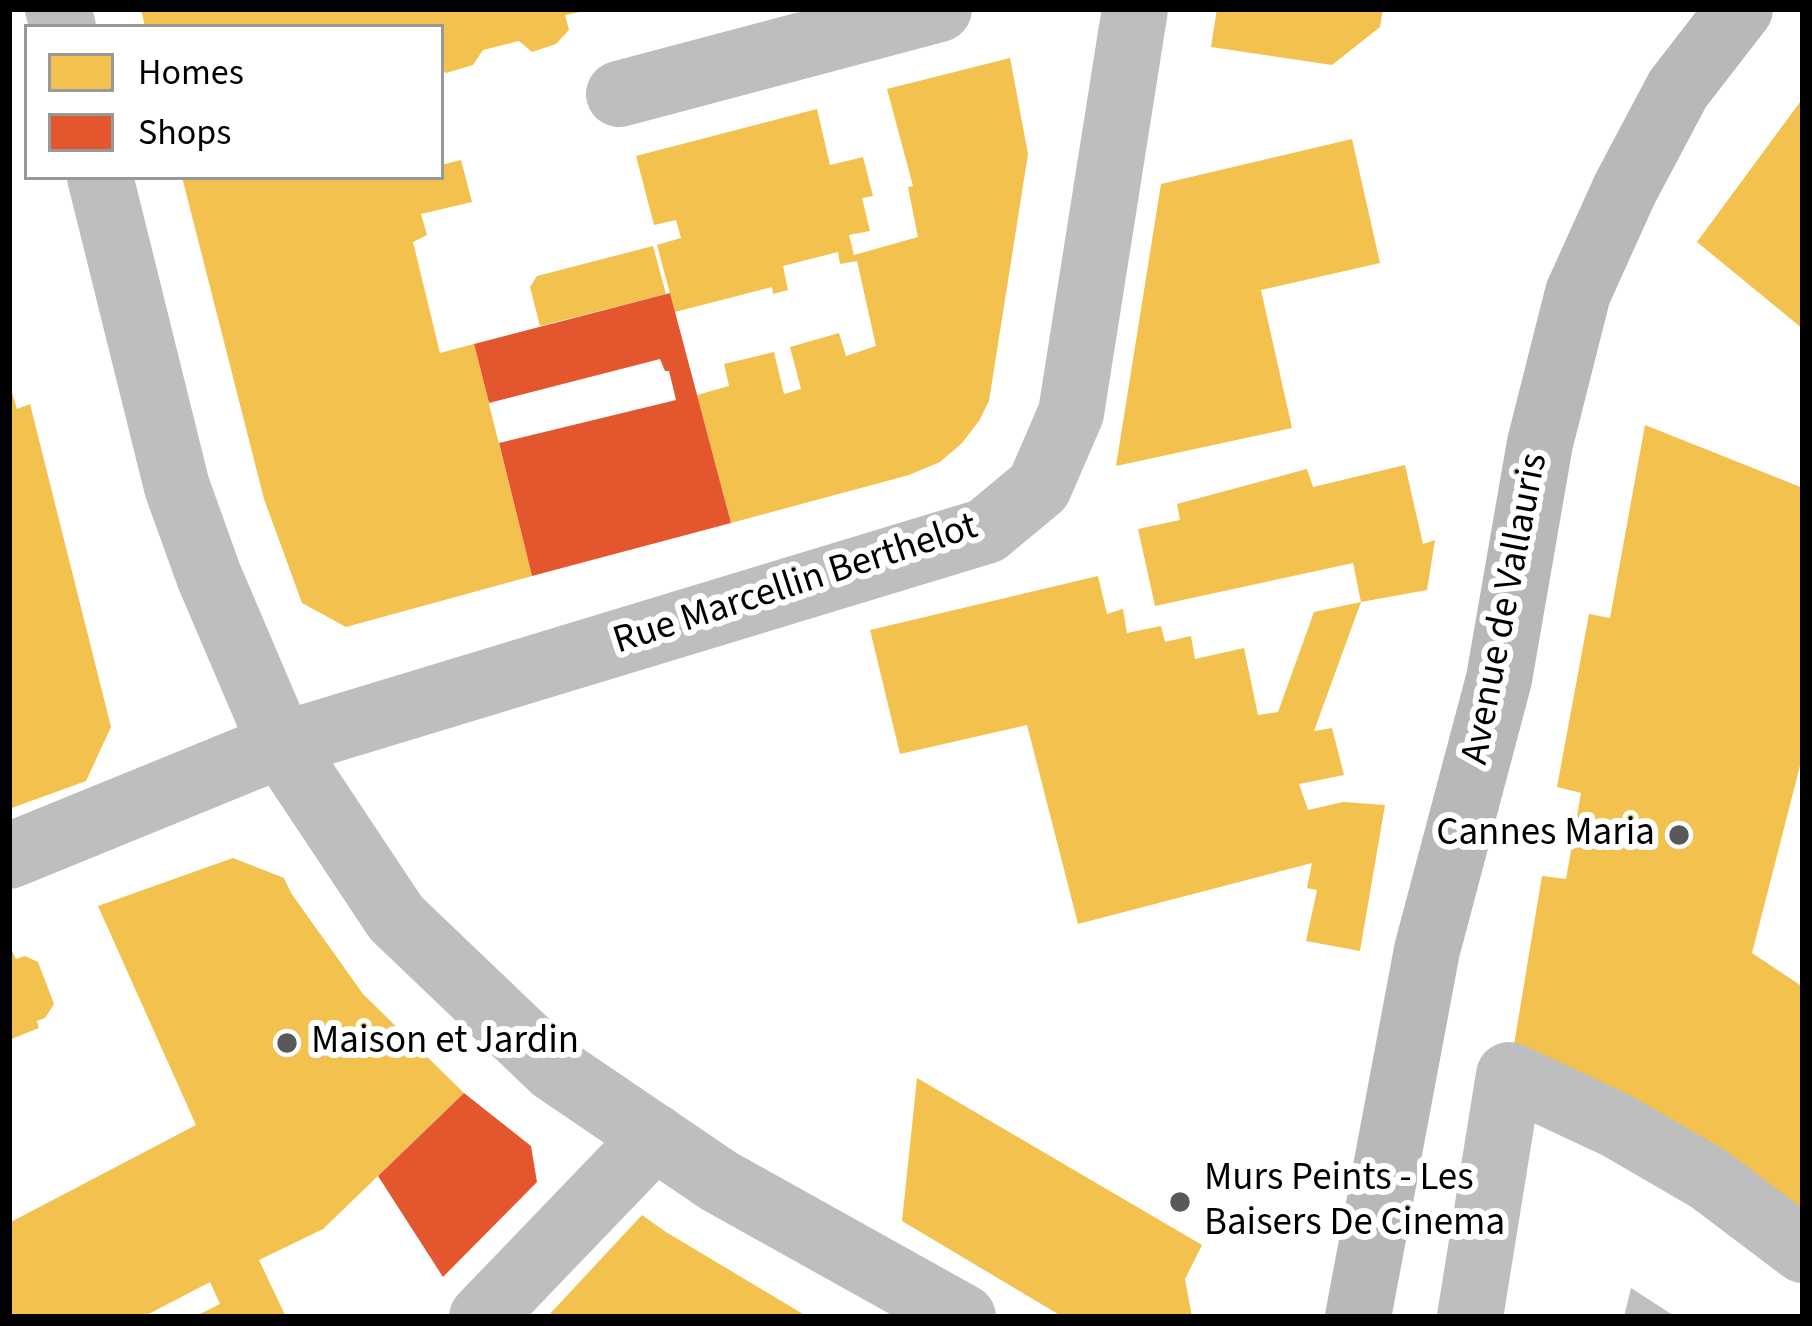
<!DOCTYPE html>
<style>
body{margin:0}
#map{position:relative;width:1812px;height:1326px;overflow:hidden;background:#fff;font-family:"Source Sans 3",sans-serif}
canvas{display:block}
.frame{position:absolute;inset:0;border:12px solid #000;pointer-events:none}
.legend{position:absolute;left:24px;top:24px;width:420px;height:156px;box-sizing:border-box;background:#fff;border:3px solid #999;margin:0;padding:15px 21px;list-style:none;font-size:36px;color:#000}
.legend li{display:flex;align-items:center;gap:24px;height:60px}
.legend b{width:60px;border:3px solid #999}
</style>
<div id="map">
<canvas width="1812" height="1326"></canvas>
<div class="frame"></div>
<ul class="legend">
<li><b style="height:33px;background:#f2c14e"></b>Homes</li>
<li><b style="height:33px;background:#e4572e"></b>Shops</li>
</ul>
</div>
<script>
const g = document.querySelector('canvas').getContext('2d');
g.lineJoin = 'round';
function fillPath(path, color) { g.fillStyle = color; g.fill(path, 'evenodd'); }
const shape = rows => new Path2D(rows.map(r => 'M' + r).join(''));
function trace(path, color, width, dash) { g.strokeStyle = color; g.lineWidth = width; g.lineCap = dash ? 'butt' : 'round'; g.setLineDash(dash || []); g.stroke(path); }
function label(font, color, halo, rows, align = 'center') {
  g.font = font + ' "Source Sans 3",sans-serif'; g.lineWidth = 12; g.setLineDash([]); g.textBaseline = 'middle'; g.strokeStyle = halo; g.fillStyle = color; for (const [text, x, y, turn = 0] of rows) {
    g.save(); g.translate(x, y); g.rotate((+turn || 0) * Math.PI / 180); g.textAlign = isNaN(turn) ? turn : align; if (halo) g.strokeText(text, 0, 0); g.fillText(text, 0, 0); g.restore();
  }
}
const water = shape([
 [1631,1288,1676,1317,1624,1317]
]);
const homes = shape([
 [141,9,584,9,585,11,565,15,569,30,556,44,532,52,519,41,483,50,473,65,446,73,441,68,441,27,145,27],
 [1217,9,1383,9,1380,27,1332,65,1211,47],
 [1010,58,1028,154,989,401,979,421,962,443,940,462,909,475,731,523,697,395,729,386,724,364,774,352,784,394,801,389,790,347,839,333,846,356,876,346,857,261,840,264,838,252,783,266,788,290,773,294,772,287,675,312,657,245,681,238,676,220,654,225,636,156,817,109,830,165,863,157,873,196,862,198,870,231,849,235,854,255,918,237,908,187,913,186,887,89],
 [1803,98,1803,329,1697,242],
 [1352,139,1380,263,1261,290,1292,428,1116,466,1161,184],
 [461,160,472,202,421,214,427,235,413,242,440,353,474,344,532,576,346,627,302,603,264,499,182,177,441,177,441,165],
 [653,246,666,294,540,326,530,287,537,276],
 [9,383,17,409,30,404,111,727,86,781,9,809],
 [1645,425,1803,488,1803,754,1752,953,1803,987,1803,1250,1509,1075,1542,876,1566,879,1581,793,1557,787,1589,614,1610,618],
 [1405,465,1423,544,1435,540,1427,590,1361,602,1353,563,1155,606,1138,529,1180,520,1177,504,1307,469,1313,487],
 [1098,576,1107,614,1123,609,1127,633,1161,626,1165,642,1191,636,1195,659,1244,648,1258,715,1278,712,1314,612,1361,602,1314,731,1332,728,1344,775,1299,784,1308,810,1343,802,1385,805,1360,951,1306,941,1317,890,1307,888,1312,863,1078,924,1027,725,900,754,870,630],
 [233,858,284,878,291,893,363,994,464,1093,323,1229,259,1260,286,1317,194,1317,220,1304,210,1282,143,1317,9,1317,9,1223,196,1125,98,906],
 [9,945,16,959,25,956,38,962,54,1004,45,1018,37,1021,39,1028,9,1040],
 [917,1078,1202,1245,1185,1279,1192,1317,1063,1317,902,1221],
 [642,1215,666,1232,808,1317,547,1317]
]);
const shops = shape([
 [670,293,731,523,532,576,499,443,676,400,669,371,665,371,660,359,489,403,474,344],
 [464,1093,531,1146,537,1182,443,1277,378,1176]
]);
const pedestrian = shape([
 [1470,1317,1509,1075,1616,1125,1709,1179,1803,1250]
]);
const minor = shape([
 [619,94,939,9],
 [9,856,281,745,986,531,1039,487,1071,413,1135,9],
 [482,1317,655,1137]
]);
const tertiary = shape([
 [58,9,63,27],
 [100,177,177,487,209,576,281,745,396,918,554,1069,719,1181,963,1317]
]);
const secondary = shape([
 [1358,1317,1427,950,1499,679,1540,443,1578,293,1625,189,1678,89,1740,9]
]);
const markers = [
 [1679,835,12,"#595959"],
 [287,1043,12,"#595959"],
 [1180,1202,12,"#595959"]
];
const streetNames = [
 ["Rue Marcellin Berthelot",796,586,-18],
 ["Avenue de Vallauris",1507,609,-79]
];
const poiNames = [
 ["Cannes Maria",1655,835,"right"],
 ["Maison et Jardin",311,1043],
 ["Murs Peints - Les",1204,1180],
 ["Baisers De Cinema",1204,1225]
];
fillPath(water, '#bfbfbf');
fillPath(homes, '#f2c14e');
fillPath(shops, '#e4572e');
trace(pedestrian, '#bebebe', 66);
trace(minor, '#bebebe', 66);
trace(tertiary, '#bebebe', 66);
trace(secondary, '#b8b8b8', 66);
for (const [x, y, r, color] of markers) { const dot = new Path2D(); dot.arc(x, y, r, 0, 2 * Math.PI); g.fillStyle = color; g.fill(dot); trace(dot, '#fff', 4.5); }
label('39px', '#000', '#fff', streetNames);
label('39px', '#000', '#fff', poiNames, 'left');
</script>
